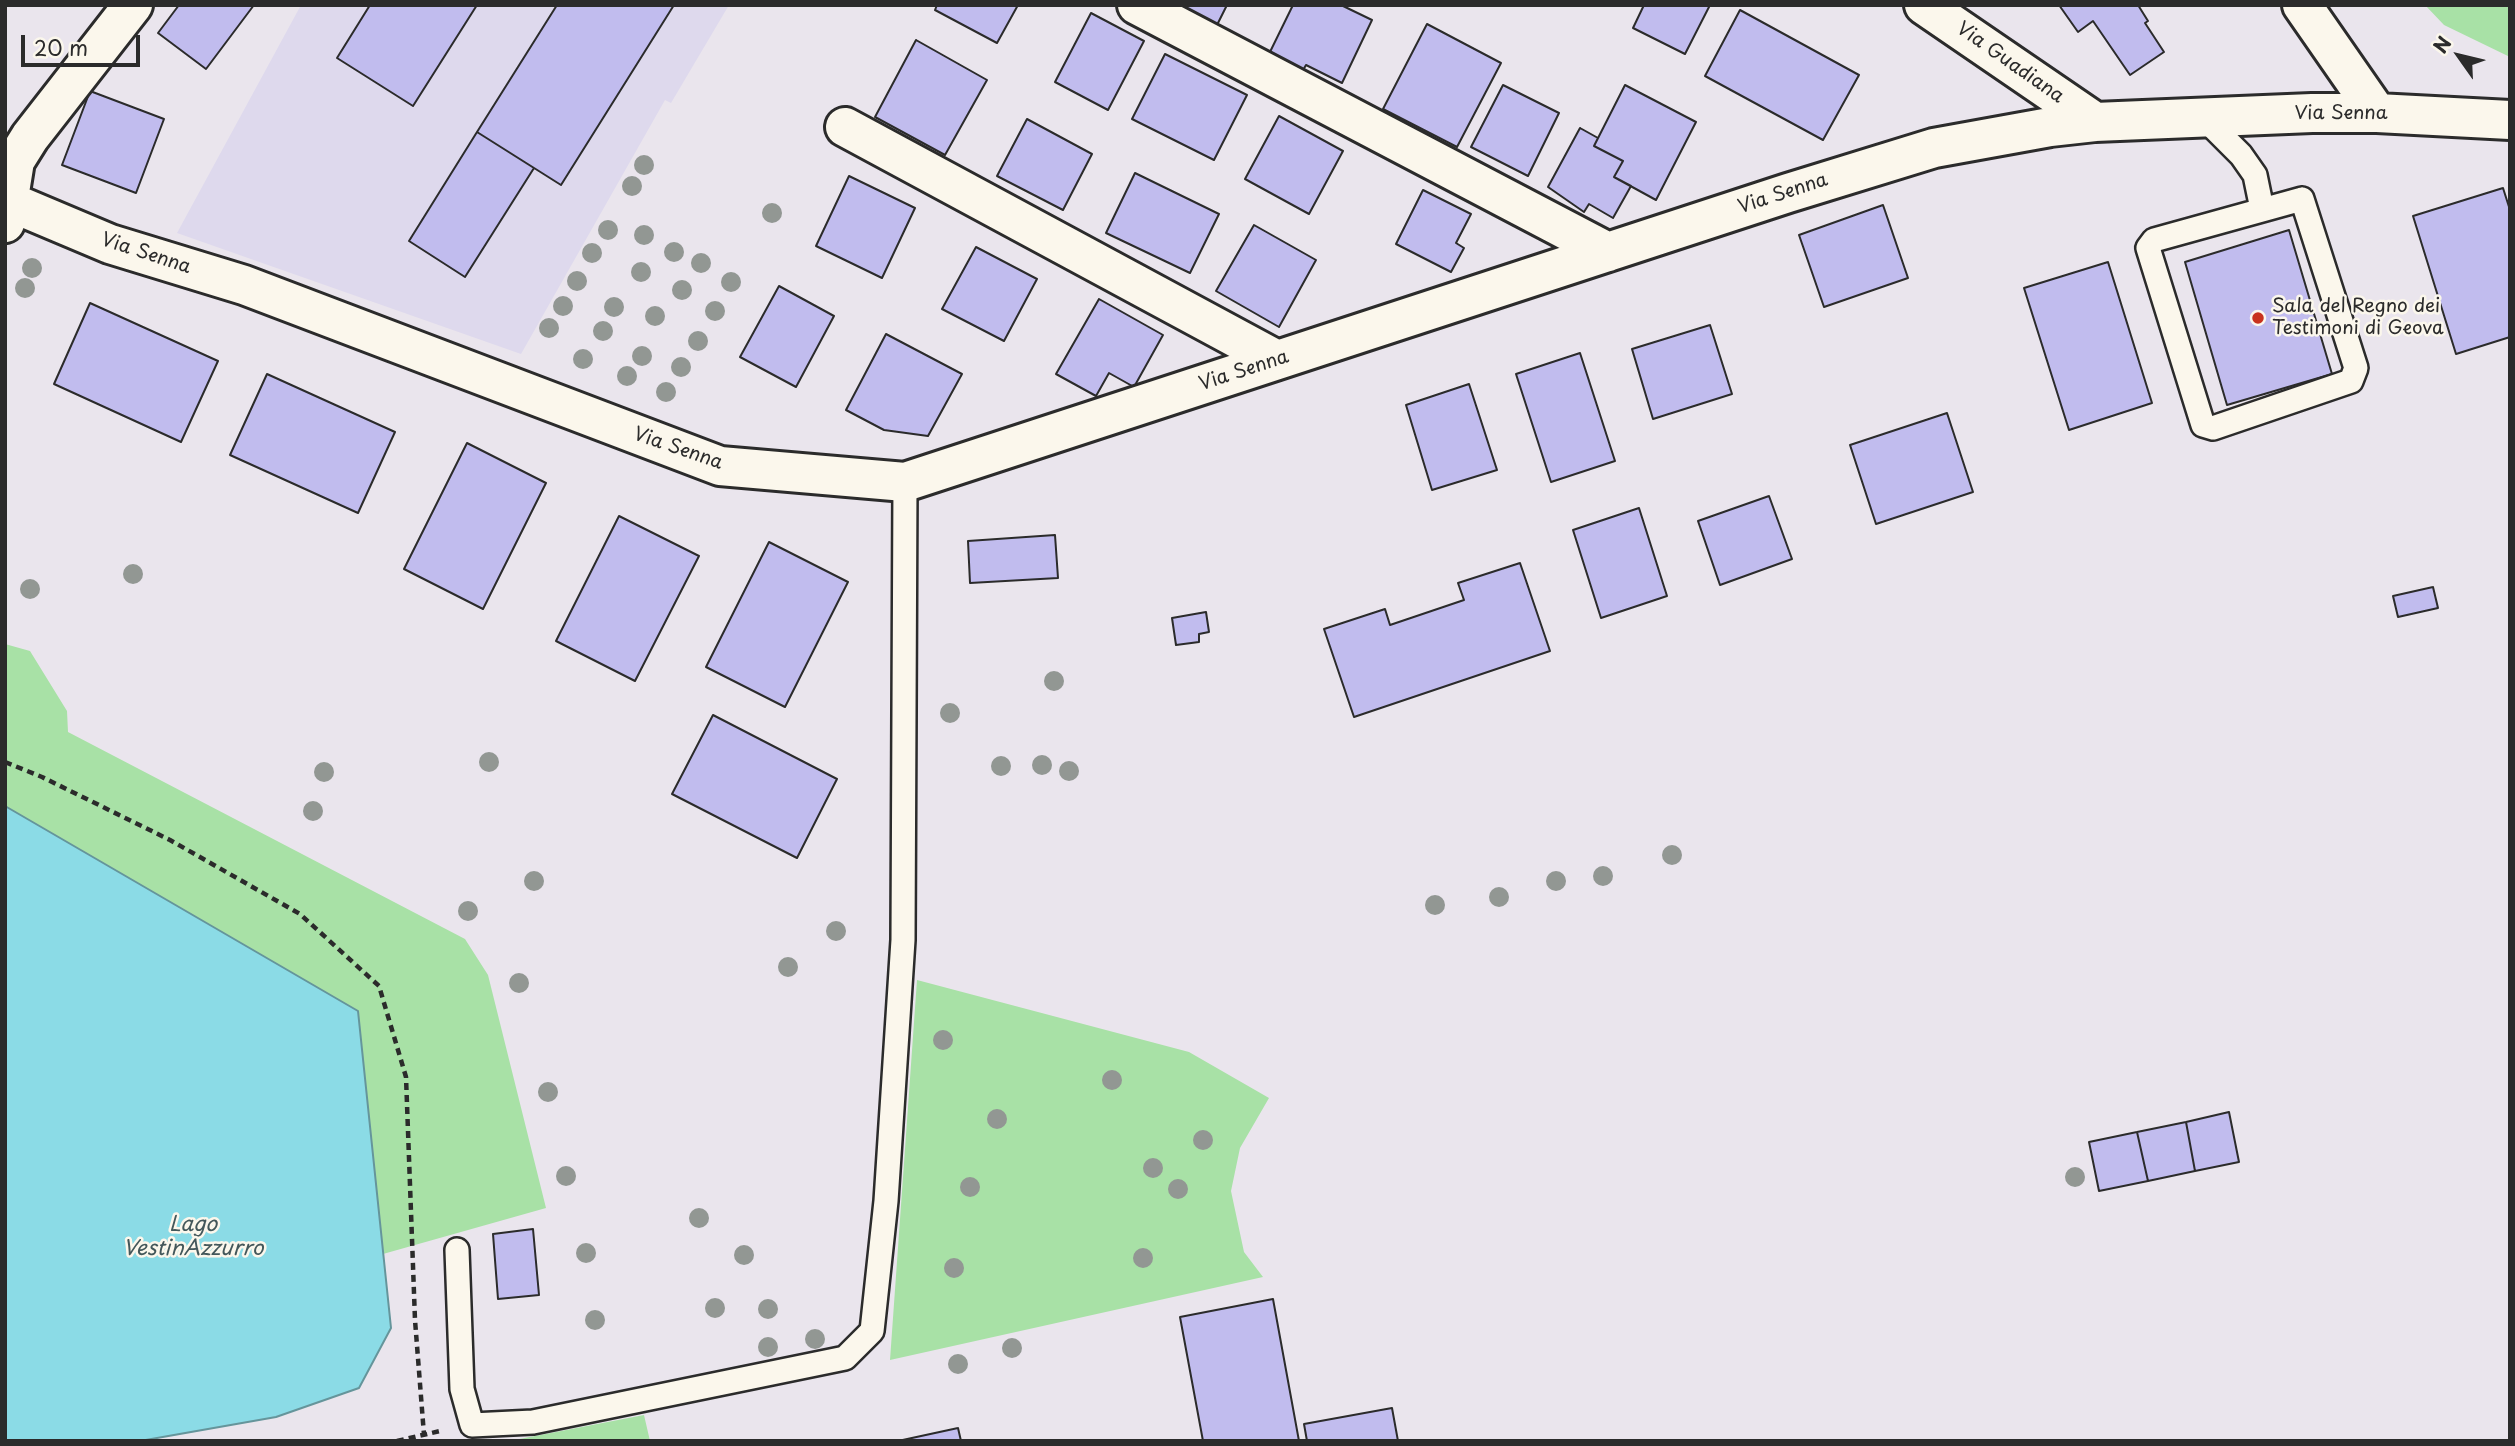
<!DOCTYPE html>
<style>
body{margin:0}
#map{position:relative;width:2515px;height:1446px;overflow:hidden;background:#eae5ed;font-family:"Playpen Sans",sans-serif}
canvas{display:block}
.frame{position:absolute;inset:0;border:7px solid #2b2b2b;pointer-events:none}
.north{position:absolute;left:2424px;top:21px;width:70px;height:70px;-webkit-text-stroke:5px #fbf7ec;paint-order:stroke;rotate:304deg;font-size:19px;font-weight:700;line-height:28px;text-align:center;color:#2b2b2b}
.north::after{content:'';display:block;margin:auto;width:24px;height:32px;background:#2b2b2b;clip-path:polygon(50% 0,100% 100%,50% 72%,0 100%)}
.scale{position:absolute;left:21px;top:35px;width:119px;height:32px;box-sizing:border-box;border:4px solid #2b2b2b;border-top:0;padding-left:9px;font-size:21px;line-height:24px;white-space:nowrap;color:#2b2b2b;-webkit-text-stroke:5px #fbf7ec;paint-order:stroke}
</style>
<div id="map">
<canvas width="2515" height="1446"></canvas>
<div class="frame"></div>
<div class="north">N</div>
<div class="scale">20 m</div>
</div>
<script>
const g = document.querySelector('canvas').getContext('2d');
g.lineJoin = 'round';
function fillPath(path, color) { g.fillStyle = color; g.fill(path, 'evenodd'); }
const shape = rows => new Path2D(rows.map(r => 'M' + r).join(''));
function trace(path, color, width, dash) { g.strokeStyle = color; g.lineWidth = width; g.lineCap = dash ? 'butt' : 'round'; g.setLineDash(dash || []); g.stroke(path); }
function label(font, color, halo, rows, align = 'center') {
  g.font = font + ' "Playpen Sans",sans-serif'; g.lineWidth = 5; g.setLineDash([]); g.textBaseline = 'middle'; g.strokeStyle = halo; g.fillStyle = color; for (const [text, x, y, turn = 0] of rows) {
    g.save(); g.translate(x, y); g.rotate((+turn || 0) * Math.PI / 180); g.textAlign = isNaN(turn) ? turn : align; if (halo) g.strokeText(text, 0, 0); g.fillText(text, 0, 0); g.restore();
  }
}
const built = shape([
 [301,5,729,5,671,103,665,100,521,354,177,233]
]);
const green = shape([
 [2425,5,2510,5,2510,57,2444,25],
 [5,644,30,651,67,711,68,732,465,939,488,975,546,1208,383,1254,358,1011,5,806],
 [917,980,1189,1052,1269,1098,1240,1148,1231,1191,1244,1252,1263,1277,890,1360],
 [644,1415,650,1441,509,1441]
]);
const water = shape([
 [5,806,358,1011,391,1328,359,1388,276,1417,140,1441,5,1441,5,806]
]);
const building = shape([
 [179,5,254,5,206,69,158,33,179,5],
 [370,5,477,5,413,106,337,58,370,5],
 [557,5,674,5,561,185,477,132,557,5],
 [937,5,1018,5,997,43,935,10,937,5],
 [1176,5,1227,5,1217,25,1176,5],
 [1293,5,1341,5,1372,20,1342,83,1306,65,1302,72,1268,56,1293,5],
 [1644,5,1710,5,1685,54,1633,28,1644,5],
 [2059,5,2138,5,2148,21,2145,23,2164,52,2130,75,2093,21,2078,32,2059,5],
 [1740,10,1859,75,1823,140,1705,76,1740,10],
 [1091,13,1144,41,1108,110,1055,82,1091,13],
 [1427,24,1501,63,1457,147,1383,109,1427,24],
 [916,40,987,80,945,155,875,117,916,40],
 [1165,54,1247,95,1214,160,1132,119,1165,54],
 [1503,85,1559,113,1528,176,1471,147,1503,85],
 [1625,85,1696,122,1656,200,1614,177,1623,161,1594,146,1625,85],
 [90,91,164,119,136,193,62,165,90,91],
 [1279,116,1343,151,1309,214,1245,179,1279,116],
 [1027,119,1092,154,1063,210,997,176,1027,119],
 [1580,128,1598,138,1594,146,1623,161,1614,177,1631,186,1613,218,1589,204,1584,212,1548,187,1580,128],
 [477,132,534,168,465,277,409,241,477,132],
 [1135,173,1219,214,1190,273,1106,233,1135,173],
 [849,176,915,208,882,278,816,246,849,176],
 [2503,188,2510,210,2510,337,2456,354,2413,216,2503,188],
 [1423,190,1471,214,1456,243,1464,248,1451,272,1396,244,1423,190],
 [1883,205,1908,278,1824,307,1799,235,1883,205],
 [1254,225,1316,260,1279,327,1216,291,1254,225],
 [2289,230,2332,374,2227,405,2185,262,2289,230],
 [976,247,1037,279,1004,341,942,309,976,247],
 [2108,262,2152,403,2069,430,2024,288,2108,262],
 [779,286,834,316,796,387,740,357,779,286],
 [1099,299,1163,335,1134,387,1109,373,1096,396,1056,374,1099,299],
 [90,303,218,361,181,442,54,384,90,303],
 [1710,325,1732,394,1653,419,1632,349,1710,325],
 [886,334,962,374,928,436,884,430,846,410,886,334],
 [1580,353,1615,461,1551,482,1516,374,1580,353],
 [267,374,395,432,358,513,230,455,267,374],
 [1469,384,1497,470,1432,490,1406,405,1469,384],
 [1947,413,1973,492,1876,524,1850,445,1947,413],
 [467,443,546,483,483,609,404,569,467,443],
 [1769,496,1792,559,1720,585,1698,521,1769,496],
 [1639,508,1667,596,1601,618,1573,530,1639,508],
 [619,516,699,556,635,681,556,641,619,516],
 [1055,535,1058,578,970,583,968,541,1055,535],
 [769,542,848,582,785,707,706,667,769,542],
 [1520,563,1550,651,1354,717,1324,629,1385,609,1390,625,1464,600,1458,583,1520,563],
 [2433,587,2438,608,2398,617,2393,596,2433,587],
 [1206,612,1209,632,1199,634,1199,642,1176,645,1172,618,1206,612],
 [713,715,837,779,797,858,672,794,713,715],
 [2229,1112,2239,1162,2195,1171,2186,1122,2229,1112],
 [2186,1122,2195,1171,2148,1181,2137,1132,2186,1122],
 [2137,1132,2148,1181,2099,1191,2089,1142,2137,1132],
 [533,1229,539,1295,498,1299,493,1234,533,1229],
 [1273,1299,1299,1441,1203,1441,1180,1317,1273,1299],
 [1392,1408,1398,1441,1307,1441,1304,1424,1392,1408],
 [958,1428,961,1441,898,1441,958,1428]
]);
const path = shape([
 [5,762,42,777,170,840,300,914,379,986,406,1077,415,1320,424,1435],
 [397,1441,440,1431]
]);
const lane = shape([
 [2203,117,2241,155,2255,175,2262,209],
 [2302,199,2356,368,2351,381,2213,428,2203,425,2148,248,2154,240,2302,199],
 [457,1250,462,1389,472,1425,533,1422,845,1358,872,1331,886,1201,903,940,905,482]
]);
const street = shape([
 [1137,5,1608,252],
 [1924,5,2095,122],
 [2302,5,2377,113],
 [845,127,1277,360],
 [8,201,110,244,244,285,720,466,905,482,1788,193,1934,148,2050,127,2095,122,2312,113,2377,113,2510,120],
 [5,223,15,161,30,137,133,5]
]);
const trees = [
 [644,165],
 [632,186],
 [772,213],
 [608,230],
 [644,235],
 [674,252],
 [592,253],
 [701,263],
 [32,268],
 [641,272],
 [577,281],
 [731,282],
 [25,288],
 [682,290],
 [563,306],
 [614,307],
 [715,311],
 [655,316],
 [549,328],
 [603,331],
 [698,341],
 [642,356],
 [583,359],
 [681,367],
 [627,376],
 [666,392],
 [133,574],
 [30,589],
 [1054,681],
 [950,713],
 [489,762],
 [1042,765],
 [1001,766],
 [1069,771],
 [324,772],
 [313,811],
 [1672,855],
 [1603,876],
 [534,881],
 [1556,881],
 [1499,897],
 [1435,905],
 [468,911],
 [836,931],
 [788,967],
 [519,983],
 [943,1040],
 [1112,1080],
 [548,1092],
 [997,1119],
 [1203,1140],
 [1153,1168],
 [566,1176],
 [2075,1177],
 [970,1187],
 [1178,1189],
 [699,1218],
 [586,1253],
 [744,1255],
 [1143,1258],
 [954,1268],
 [715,1308],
 [768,1309],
 [595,1320],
 [815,1339],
 [768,1347],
 [1012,1348],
 [958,1364]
];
const markers = [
 [2258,318,7,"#c8321e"]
];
const streetNames = [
 ["Via Guadiana",2010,63,35],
 ["Via Senna",2341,114],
 ["Via Senna",1783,194,-18],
 ["Via Senna",146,254,18],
 ["Via Senna",1244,371,-18],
 ["Via Senna",678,449,19]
];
const poiNames = [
 ["Sala del Regno dei",2272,307],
 ["Testimoni di Geova",2272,329]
];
const waterNames = [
 ["Lago",193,1225],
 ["VestinAzzurro",193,1249]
];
fillPath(built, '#ded9ed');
fillPath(green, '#a8e1a6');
fillPath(water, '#8bdbe6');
trace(water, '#65959b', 2);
fillPath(building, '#c1bcee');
trace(building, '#2b2b2b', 2);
trace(lane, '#2b2b2b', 28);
trace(street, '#2b2b2b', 44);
trace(path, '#2b2b2b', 4.5, [7, 5]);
trace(lane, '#fbf7ec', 23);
trace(street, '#fbf7ec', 38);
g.fillStyle = '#929793';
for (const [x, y] of trees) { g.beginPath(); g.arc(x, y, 10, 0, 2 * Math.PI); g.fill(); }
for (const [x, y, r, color] of markers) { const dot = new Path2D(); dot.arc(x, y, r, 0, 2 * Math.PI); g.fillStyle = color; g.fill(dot); trace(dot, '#fbf7ec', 2.5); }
label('19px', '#2b2b2b', '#fbf7ec', streetNames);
label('19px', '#2b2b2b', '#fbf7ec', poiNames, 'left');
label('italic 21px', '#43575a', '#fbf7ec', waterNames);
</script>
